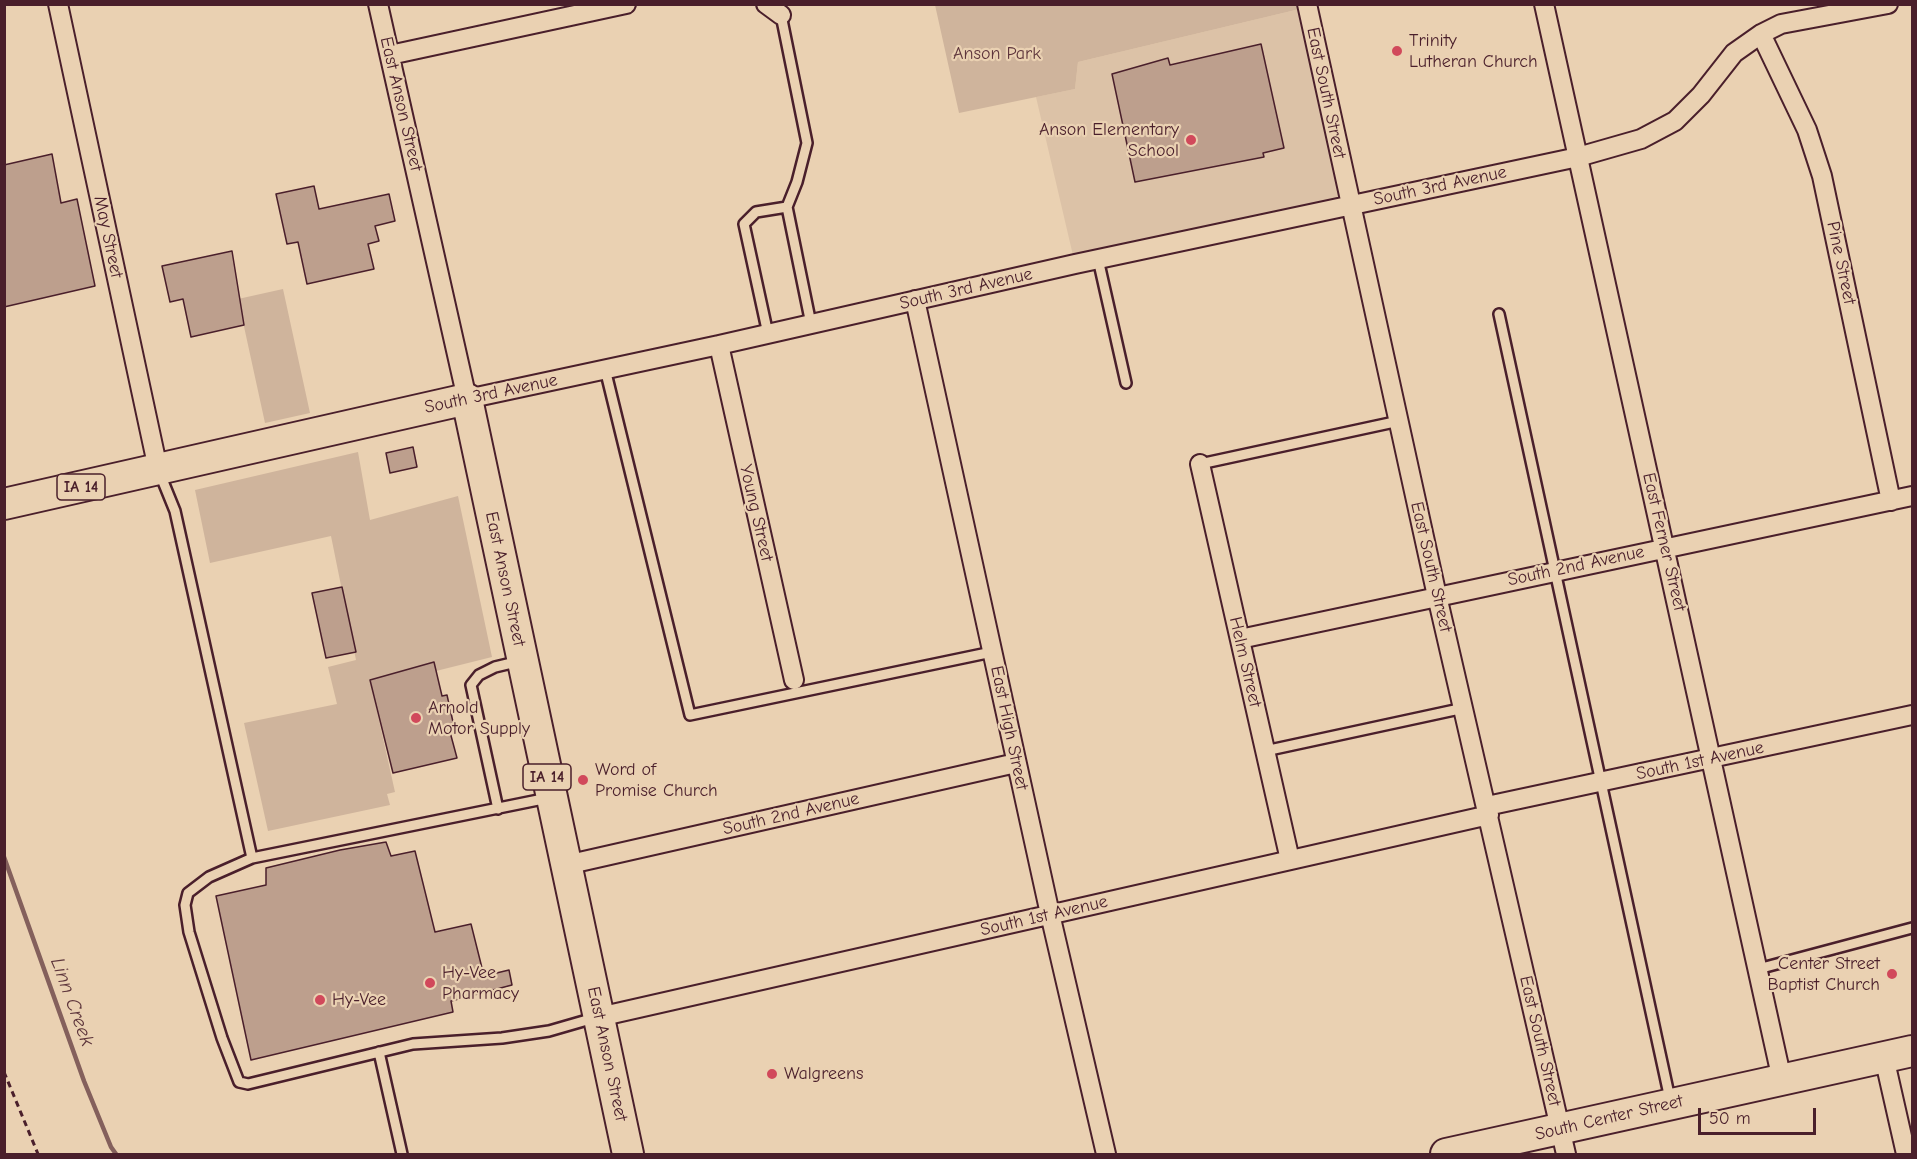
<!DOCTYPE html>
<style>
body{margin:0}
#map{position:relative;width:1917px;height:1159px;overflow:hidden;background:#ead1b2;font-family:"Comic Neue",sans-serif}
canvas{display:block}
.frame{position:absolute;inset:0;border:6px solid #4a1f2b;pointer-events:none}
.scale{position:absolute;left:1698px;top:1108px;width:118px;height:27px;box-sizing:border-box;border:3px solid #4a1f2b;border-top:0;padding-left:8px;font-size:18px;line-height:21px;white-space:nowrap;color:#4a1f2b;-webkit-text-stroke:4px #ead1b2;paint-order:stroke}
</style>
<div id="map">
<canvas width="1917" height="1159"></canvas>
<div class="frame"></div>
<div class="scale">50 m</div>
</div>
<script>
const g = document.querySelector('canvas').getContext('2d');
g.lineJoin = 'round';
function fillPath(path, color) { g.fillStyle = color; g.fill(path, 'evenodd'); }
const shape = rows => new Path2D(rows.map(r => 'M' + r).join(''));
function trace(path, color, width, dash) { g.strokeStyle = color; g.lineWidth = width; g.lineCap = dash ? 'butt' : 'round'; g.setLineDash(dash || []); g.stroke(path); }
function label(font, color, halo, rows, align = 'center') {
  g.font = font + ' "Comic Neue",sans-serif'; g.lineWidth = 4.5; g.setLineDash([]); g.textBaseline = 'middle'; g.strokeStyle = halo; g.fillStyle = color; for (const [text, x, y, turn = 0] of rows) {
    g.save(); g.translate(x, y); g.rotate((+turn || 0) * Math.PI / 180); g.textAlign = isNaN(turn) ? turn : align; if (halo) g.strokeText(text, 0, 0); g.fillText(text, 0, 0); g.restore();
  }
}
const built = shape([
 [1308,7,1350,205,1075,264,1036,97,1075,89,1078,62]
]);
const green = shape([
 [1307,4,1308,7,1078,62,1075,89,959,113,935,5],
 [283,289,310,413,265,423,238,299],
 [358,452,370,520,458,496,492,657,436,671,434,662,370,680,395,792,387,794,390,805,268,831,244,723,337,704,328,667,356,660,331,536,210,563,195,490]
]);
const stream = shape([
 [4,857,84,1081,111,1147,116,1154]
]);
const building = shape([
 [1261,44,1284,148,1263,153,1264,157,1135,182,1112,74,1168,58,1170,65,1261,44],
 [52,154,61,203,77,199,95,286,4,307,4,165,52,154],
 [314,186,319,209,389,194,395,221,375,226,379,241,368,244,374,269,307,284,298,242,287,244,276,194,314,186],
 [232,251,244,325,191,337,183,299,170,302,162,266,232,251],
 [413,447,417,467,390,473,386,453,413,447],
 [342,587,356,652,326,658,312,593,342,587],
 [434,662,442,696,447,695,455,731,450,732,457,758,393,773,370,680,434,662],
 [386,842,391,856,415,851,435,932,471,924,484,976,509,970,512,985,451,1001,453,1012,251,1060,216,896,266,885,266,868,340,850,386,842]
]);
const path = shape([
 [4,1072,38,1154]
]);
const lane = shape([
 [781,15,807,143,797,182,787,207,811,324],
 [1098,259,1126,383],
 [1499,314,1670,1099],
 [768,334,744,224,756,212,787,207],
 [605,369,690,715,992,652],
 [1200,464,1399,421],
 [160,474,175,511,252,858,548,798],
 [1265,751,1464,708],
 [498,809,471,685,479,675,495,667,520,661],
 [252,858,209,877,188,893,185,905,189,932,222,1038,239,1082,248,1084,413,1044,502,1038,549,1031,594,1018],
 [1758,969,1912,928],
 [379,1052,402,1154]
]);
const street = shape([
 [58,4,158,469],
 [378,4,467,399,719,345,1075,264,1578,157,1641,139,1675,121,1701,95,1734,53,1761,34,1781,24,1888,4],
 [766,4,781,15],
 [1307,4,1437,596,1566,1154],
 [1544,4,1782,1080],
 [1761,34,1807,130,1822,176,1891,501],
 [390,55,626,4],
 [915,300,1050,914,1106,1154],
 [719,345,794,680],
 [1200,464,1290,860],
 [1240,639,1912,496],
 [1487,806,1912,715],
 [566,865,1016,763],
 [599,1017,1489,815],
 [1884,1057,1906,1154]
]);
const primary = shape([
 [4,504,467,399,628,1154],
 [1446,1154,1912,1051]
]);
const markers = [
 [1397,51,6,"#d1495b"],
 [1191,140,6,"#d1495b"],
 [416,718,6,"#d1495b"],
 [583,780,6,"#d1495b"],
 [1892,974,6,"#d1495b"],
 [430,983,6,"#d1495b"],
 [320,1000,6,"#d1495b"],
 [772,1074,6,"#d1495b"]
];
const shields = [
 [81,487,48],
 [547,777,48]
];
const shieldNames = [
 ["IA 14",81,487],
 ["IA 14",547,777]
];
const poiNames = [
 ["Trinity",1409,41],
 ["Lutheran Church",1409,62],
 ["Anson Elementary",1179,130,"right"],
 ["School",1179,151,"right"],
 ["Arnold",428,708],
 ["Motor Supply",428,729],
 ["Word of",595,770],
 ["Promise Church",595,791],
 ["Center Street",1880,964,"right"],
 ["Baptist Church",1880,985,"right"],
 ["Hy-Vee",442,973],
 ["Pharmacy",442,994],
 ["Hy-Vee",332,1000],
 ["Walgreens",784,1074]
];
const parkNames = [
 ["Anson Park",997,54]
];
const streetNames = [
 ["East South Street",1326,93,78],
 ["East Anson Street",401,104,77],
 ["South 3rd Avenue",1440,186,-12],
 ["May Street",108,237,78],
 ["Pine Street",1841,263,78],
 ["South 3rd Avenue",966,289,-13],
 ["South 3rd Avenue",491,394,-12],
 ["Young Street",756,513,77],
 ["East Ferner Street",1664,542,77],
 ["South 2nd Avenue",1576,566,-12],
 ["East South Street",1431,567,77],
 ["East Anson Street",505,579,78],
 ["Helm Street",1245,662,77],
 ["East High Street",1009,728,78],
 ["South 1st Avenue",1700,761,-12],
 ["South 2nd Avenue",791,814,-13],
 ["South 1st Avenue",1044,916,-13],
 ["East South Street",1540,1041,77],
 ["East Anson Street",607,1054,78],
 ["South Center Street",1609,1118,-13]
];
const waterNames = [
 ["Linn Creek",72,1002,70]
];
fillPath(built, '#dcc2a7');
fillPath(green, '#cfb49c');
trace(stream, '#84605c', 4.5);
fillPath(building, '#bd9f8d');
trace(building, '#4a1f2b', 1.5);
trace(lane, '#4a1f2b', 14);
trace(street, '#4a1f2b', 22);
trace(primary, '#4a1f2b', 34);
trace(path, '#4a1f2b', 3, [6, 4.5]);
trace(lane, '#ead1b2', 9);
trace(street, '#ead1b2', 18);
trace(primary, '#ead1b2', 30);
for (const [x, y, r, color] of markers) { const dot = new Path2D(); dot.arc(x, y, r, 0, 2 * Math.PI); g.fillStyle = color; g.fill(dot); trace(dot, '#ead1b2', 2); }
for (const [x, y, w] of shields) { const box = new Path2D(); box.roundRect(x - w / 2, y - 13, w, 26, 4.5); g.fillStyle = '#ead1b2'; g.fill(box); trace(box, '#4a1f2b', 1.5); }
label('bold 16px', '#4a1f2b', null, shieldNames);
label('18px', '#4a1f2b', '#ead1b2', poiNames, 'left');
label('18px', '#5e353c', '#ead1b2', parkNames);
label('18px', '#4a1f2b', '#ead1b2', streetNames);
label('italic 20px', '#5d353b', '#ead1b2', waterNames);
</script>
